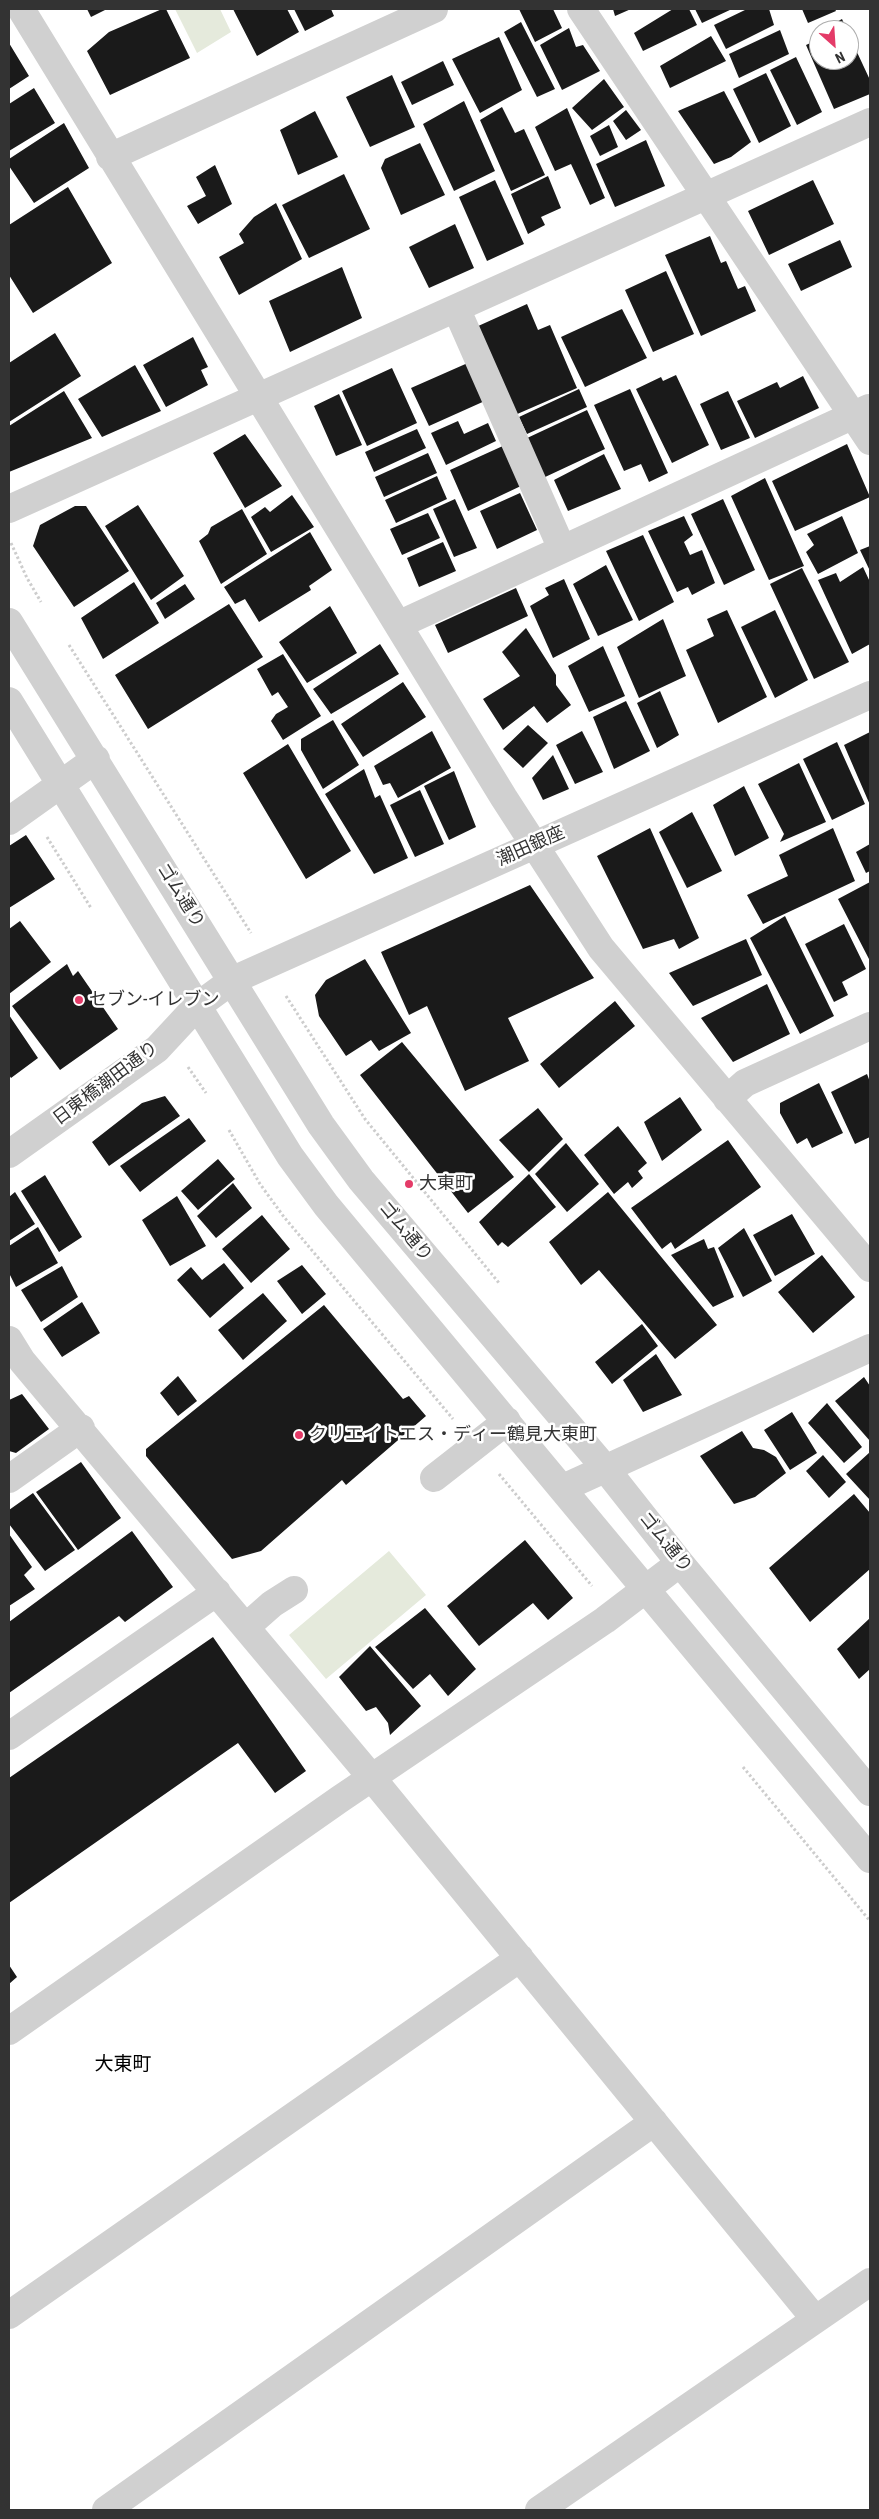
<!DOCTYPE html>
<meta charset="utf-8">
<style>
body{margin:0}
#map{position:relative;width:879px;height:2519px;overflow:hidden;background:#fff;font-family:"Roboto Condensed",sans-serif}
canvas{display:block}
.frame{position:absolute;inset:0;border:10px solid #333;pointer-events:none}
.north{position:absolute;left:809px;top:20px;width:50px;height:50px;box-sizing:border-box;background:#fff;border:1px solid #adadad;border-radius:50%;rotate:154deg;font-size:14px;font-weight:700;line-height:20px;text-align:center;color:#333}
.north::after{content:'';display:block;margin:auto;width:18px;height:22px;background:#e43b68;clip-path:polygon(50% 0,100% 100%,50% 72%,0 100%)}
</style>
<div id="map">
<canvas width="879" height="2519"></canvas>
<div class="frame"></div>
<div class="north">N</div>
</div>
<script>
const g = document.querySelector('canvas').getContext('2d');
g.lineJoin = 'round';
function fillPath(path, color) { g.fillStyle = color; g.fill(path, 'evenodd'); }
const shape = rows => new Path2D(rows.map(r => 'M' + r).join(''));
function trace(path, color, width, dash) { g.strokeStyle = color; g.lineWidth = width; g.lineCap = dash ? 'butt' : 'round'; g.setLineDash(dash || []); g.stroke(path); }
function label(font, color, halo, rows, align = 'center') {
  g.font = font + ' "Roboto Condensed","Noto Sans JP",sans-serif'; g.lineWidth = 5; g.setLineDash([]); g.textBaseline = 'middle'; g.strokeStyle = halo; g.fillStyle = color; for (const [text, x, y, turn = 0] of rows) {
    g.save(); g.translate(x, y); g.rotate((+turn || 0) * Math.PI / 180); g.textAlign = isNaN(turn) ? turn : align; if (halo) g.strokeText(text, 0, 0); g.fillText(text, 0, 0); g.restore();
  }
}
const green = shape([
 [175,9,220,9,231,32,197,53],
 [389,1551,426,1595,326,1679,289,1635]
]);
const building = shape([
 [87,9,107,9,91,17],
 [162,9,166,9,190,58,110,95,87,51,109,32],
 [233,9,287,9,299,32,257,56],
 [294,9,331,9,334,16,305,31],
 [519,9,553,9,562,28,535,42],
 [613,9,631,9,615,16],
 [673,9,689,9,697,25,643,51,634,33],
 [695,9,732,9,702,23],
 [747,9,769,9,774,25,726,49,714,25],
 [802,9,835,9,836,11,808,23],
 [842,19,847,30,826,30,825,28],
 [521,22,555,89,537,97,504,32],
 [569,28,576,47,583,45,600,71,562,90,540,45],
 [780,30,789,54,739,78,729,54],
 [849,35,870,80,870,94,834,109,806,45,819,39,819,60,849,60],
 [711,36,726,61,670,88,660,66],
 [499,37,522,90,480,113,452,59],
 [9,43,29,76,9,89],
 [796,57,822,112,797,125,770,70],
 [443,61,454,85,412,105,401,82],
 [766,73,791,126,759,143,733,89],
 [392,75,415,127,370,147,346,97],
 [604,79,624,107,592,130,572,108],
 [34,88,55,123,9,151,9,104],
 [724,91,751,142,731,157,714,164,678,111],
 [464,101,495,171,454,191,423,124],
 [502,107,515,133,524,129,545,175,511,191,480,120],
 [567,108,605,198,590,205,571,164,555,171,535,127],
 [626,110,641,130,626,140,613,121],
 [315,111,338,157,298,175,280,130],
 [64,123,89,168,34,203,9,166,9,159],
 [609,125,618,147,600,156,590,136],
 [646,140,665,186,615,207,596,164],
 [420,143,445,195,401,215,381,168,385,159],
 [215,165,232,204,198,224,187,206,206,196,196,177],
 [344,174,370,229,309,258,282,205],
 [548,176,561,208,541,217,545,225,528,234,511,194],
 [495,180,524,244,487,261,459,197],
 [813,180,834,224,769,255,748,211],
 [68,187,112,263,33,313,9,275,9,225],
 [276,203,302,259,239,295,219,257,244,243,239,234,254,217],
 [455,224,474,268,429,288,409,247],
 [710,236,721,263,726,261,738,289,745,286,756,311,701,336,665,255],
 [840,240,852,267,801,291,788,264],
 [342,267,362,318,290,352,269,301],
 [666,271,694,334,653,352,625,290],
 [527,304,538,330,550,325,577,388,515,415,476,327],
 [622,309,647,358,585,387,561,337],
 [55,333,81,376,9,422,9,363],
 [193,337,208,367,201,370,208,385,166,407,143,365],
 [470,362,487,400,429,426,411,388],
 [135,365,161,411,102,437,78,399],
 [392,368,417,423,367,446,342,391],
 [676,375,709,445,672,463,636,389,661,377,663,381],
 [803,376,819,408,755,438,737,401,777,382,780,388],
 [579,389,587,407,527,434,519,417],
 [630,389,668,473,649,482,641,464,624,471,594,405],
 [64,391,92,438,9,472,9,426],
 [728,391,750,438,721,450,700,404],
 [339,394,362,445,336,456,314,406],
 [587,410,605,449,543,478,525,439],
 [458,421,464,434,488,423,496,441,446,465,431,433],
 [417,429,426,448,374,472,365,452],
 [245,434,282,486,245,508,213,453],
 [847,444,870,497,795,531,772,481],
 [505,445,523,485,468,511,450,470],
 [428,453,437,473,384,497,375,477],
 [604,454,621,489,568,511,554,480],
 [437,476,447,499,396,523,385,500],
 [765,478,804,566,769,580,731,496],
 [520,493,537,530,497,549,480,511],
 [292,495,314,527,271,552,251,517,265,507,270,512],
 [455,499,477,548,454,557,433,509],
 [723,499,755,570,724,585,691,514],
 [138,505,184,576,151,600,105,526],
 [75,506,86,506,129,571,74,607,33,546,40,525],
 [242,509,267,554,221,584,199,541,208,534,211,527],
 [428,513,440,538,402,555,390,529],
 [684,516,693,535,684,542,690,555,702,550,715,583,692,595,688,587,677,592,648,531],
 [842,516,858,553,818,574,806,552,814,545,807,534],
 [310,532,332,570,309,586,311,590,259,622,245,599,235,604,224,587],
 [643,535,674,602,639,621,606,551],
 [443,542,456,571,419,587,407,558],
 [870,546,870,571,860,550],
 [606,565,633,620,598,636,573,584],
 [863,567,870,582,870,644,852,654,818,580,836,573,840,582],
 [802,568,849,662,814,679,770,584],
 [564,579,590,639,553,658,530,606,549,595,545,588],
 [134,582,159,623,103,659,81,618],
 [185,584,195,599,165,619,156,603],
 [516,588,528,616,448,653,435,625],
 [229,604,263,657,148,729,115,675],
 [330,606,357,653,307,683,279,642],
 [727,610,767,697,718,723,686,650,714,636,707,619],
 [775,610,808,680,775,698,741,627],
 [663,619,686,676,639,698,617,647],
 [526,628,556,675,556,685,571,705,547,723,534,706,503,730,483,699,520,676,502,652],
 [380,644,399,674,331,714,313,689],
 [603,646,625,696,589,712,568,666],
 [283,654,321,716,283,740,271,721,276,714,288,707,278,692,272,696,257,669],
 [403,682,426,717,363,757,341,724],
 [660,691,679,735,657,748,637,703],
 [626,701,650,751,614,769,593,717],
 [333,720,359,765,323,789,301,750,301,739],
 [528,725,548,743,523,768,503,749],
 [432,731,451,768,398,798,390,783,383,785,374,766],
 [582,731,603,772,575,784,556,745],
 [870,732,870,805,844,745],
 [837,742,865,804,832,820,803,759],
 [288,744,351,851,306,879,243,773],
 [553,755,569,789,543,800,532,778],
 [799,763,826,822,780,842,784,834,758,784],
 [364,769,375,798,380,795,408,858,374,874,325,794],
 [454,771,476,827,449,840,424,786],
 [744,786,769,838,735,856,713,805],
 [420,790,444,844,415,857,390,805],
 [692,812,722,871,687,888,659,832],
 [650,828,699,938,679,949,674,939,643,949,597,856],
 [833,828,855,881,763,924,747,895,788,876,779,855],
 [26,835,55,879,9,908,9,846],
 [870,844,870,871,866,873,856,852],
 [870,882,870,961,838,899],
 [530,885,594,978,508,1018,529,1061,465,1091,427,1006,409,1015,381,952],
 [785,916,834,1016,800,1034,750,938],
 [20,921,51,962,9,994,9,929],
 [844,924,866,969,842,982,848,995,834,1002,805,944],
 [746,939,762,975,693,1006,669,973],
 [365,959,411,1033,379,1051,371,1040,346,1056,319,1016,315,995,326,980],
 [67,964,73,976,78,971,118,1029,60,1070,12,1006],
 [767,984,790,1034,733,1062,701,1018],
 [615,1001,635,1026,559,1088,540,1064],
 [9,1015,38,1058,11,1078,9,1075],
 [402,1042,514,1177,468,1213,360,1075],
 [867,1074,870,1082,870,1137,855,1144,831,1092],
 [819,1083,843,1133,812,1148,807,1138,797,1144,780,1113,780,1103],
 [165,1096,180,1116,109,1166,92,1142,142,1103],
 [680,1097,702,1130,662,1161,644,1122],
 [538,1108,563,1139,529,1172,499,1140],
 [189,1118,206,1141,140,1192,120,1166],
 [618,1126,647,1163,638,1171,643,1178,632,1188,628,1182,614,1194,584,1155],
 [728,1140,761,1187,675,1249,671,1242,662,1249,631,1208],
 [566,1143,599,1184,567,1212,535,1174],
 [218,1159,235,1179,198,1210,181,1191],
 [529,1174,556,1207,508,1247,502,1242,498,1246,479,1222],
 [45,1175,82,1237,59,1252,21,1191],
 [233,1183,252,1208,216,1238,197,1216],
 [15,1192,35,1224,9,1241,9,1197],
 [608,1192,717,1325,675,1359,599,1270,581,1285,549,1242],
 [177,1196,206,1246,170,1266,142,1220],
 [792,1214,815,1254,775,1276,753,1235],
 [262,1215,290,1249,251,1283,222,1249],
 [38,1227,58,1263,16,1287,9,1273,9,1246],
 [744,1228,772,1281,743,1297,718,1248],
 [704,1239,708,1249,714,1247,734,1297,713,1307,671,1255],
 [822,1255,855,1297,813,1333,778,1292],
 [224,1263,244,1288,210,1318,177,1280,191,1267,202,1280],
 [302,1265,326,1294,302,1314,277,1281],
 [62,1266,78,1297,41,1322,21,1290],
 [263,1293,287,1321,243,1360,218,1330],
 [82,1302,100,1333,62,1357,43,1329],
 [324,1305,403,1399,409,1396,426,1416,346,1485,342,1480,261,1551,232,1559,146,1456,146,1449],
 [642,1324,658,1346,612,1384,595,1362],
 [656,1354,682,1395,643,1412,623,1380],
 [178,1376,197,1401,178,1416,160,1393],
 [864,1377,870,1386,870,1441,835,1401],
 [22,1394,49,1429,16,1453,9,1451,9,1400],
 [827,1403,862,1447,844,1463,808,1423],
 [792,1412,817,1453,790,1470,764,1430],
 [742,1431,753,1448,764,1450,776,1457,786,1473,755,1497,734,1504,700,1456],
 [870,1452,870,1500,846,1474],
 [823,1455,846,1482,829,1498,806,1471],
 [81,1462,121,1518,78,1550,36,1492],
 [33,1493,75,1550,45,1571,9,1524,9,1510],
 [854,1494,870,1513,870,1569,810,1622,769,1568],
 [132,1531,173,1587,125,1622,119,1616,9,1693,9,1622],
 [9,1534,32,1567,24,1575,35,1589,9,1606],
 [525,1540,573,1598,548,1620,533,1603,479,1646,447,1606],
 [425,1608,476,1669,448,1696,430,1674,413,1689,375,1647],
 [870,1618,870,1669,859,1679,837,1649],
 [213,1637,306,1771,275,1793,238,1743,9,1903,9,1778],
 [370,1646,421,1706,390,1735,388,1723,376,1707,366,1711,339,1677],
 [9,1965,17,1977,9,1984]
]);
const path = shape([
 [11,543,27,578,41,602],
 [69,645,251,933],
 [47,837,91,908],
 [286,996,365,1119,499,1283],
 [188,1067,206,1093],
 [229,1130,260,1184,284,1217,453,1419],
 [499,1474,592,1586],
 [743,1767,870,1921]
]);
const minor = shape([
 [21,9,504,798,601,948,870,1268],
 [581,9,870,441],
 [110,157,434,9],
 [456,308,562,549],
 [9,509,870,122],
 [9,622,321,1125,361,1180,605,1468,680,1563,870,1792],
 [398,625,869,408],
 [9,701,290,1156,326,1205,870,1859],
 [9,821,96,759],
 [727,1099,745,1083,870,1026],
 [9,1154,157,1049,196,1007,233,980,870,695],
 [9,1340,22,1361,372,1778,815,2319],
 [434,1478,507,1421],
 [9,1479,81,1428],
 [563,1488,870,1348],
 [246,1627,272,1604,294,1590],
 [9,1736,217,1592],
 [9,2031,340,1799,605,1620,680,1563],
 [9,2315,520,1958],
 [106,2510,654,2122],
 [539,2510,870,2282]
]);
const markers = [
 [79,1000,5,"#e43b68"],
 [409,1184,5,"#e43b68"],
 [299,1435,5,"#e43b68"]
];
const streetNames = [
 ["潮田銀座",531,847,-24],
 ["ゴム通り",180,896,58],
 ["日東橋潮田通り",106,1084,-37],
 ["ゴム通り",405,1232,50],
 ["ゴム通り",665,1543,51]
];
const poiNames = [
 ["セブン-イレブン",89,1000],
 ["大東町",419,1184],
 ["クリエイトエス・ディー鶴見大東町",309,1435]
];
const neighbourhoodNames = [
 ["大東町",123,2065]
];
fillPath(green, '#e5eadc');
fillPath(building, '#1a1a1a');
trace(path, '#cdcdcd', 3, [2.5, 2.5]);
trace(minor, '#d0d0d0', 28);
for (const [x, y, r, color] of markers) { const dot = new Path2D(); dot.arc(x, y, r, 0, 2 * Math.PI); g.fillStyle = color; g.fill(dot); trace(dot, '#fff', 2); }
label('18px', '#333', '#fff', streetNames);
label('18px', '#333', '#fff', poiNames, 'left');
label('19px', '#000', '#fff', neighbourhoodNames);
</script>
